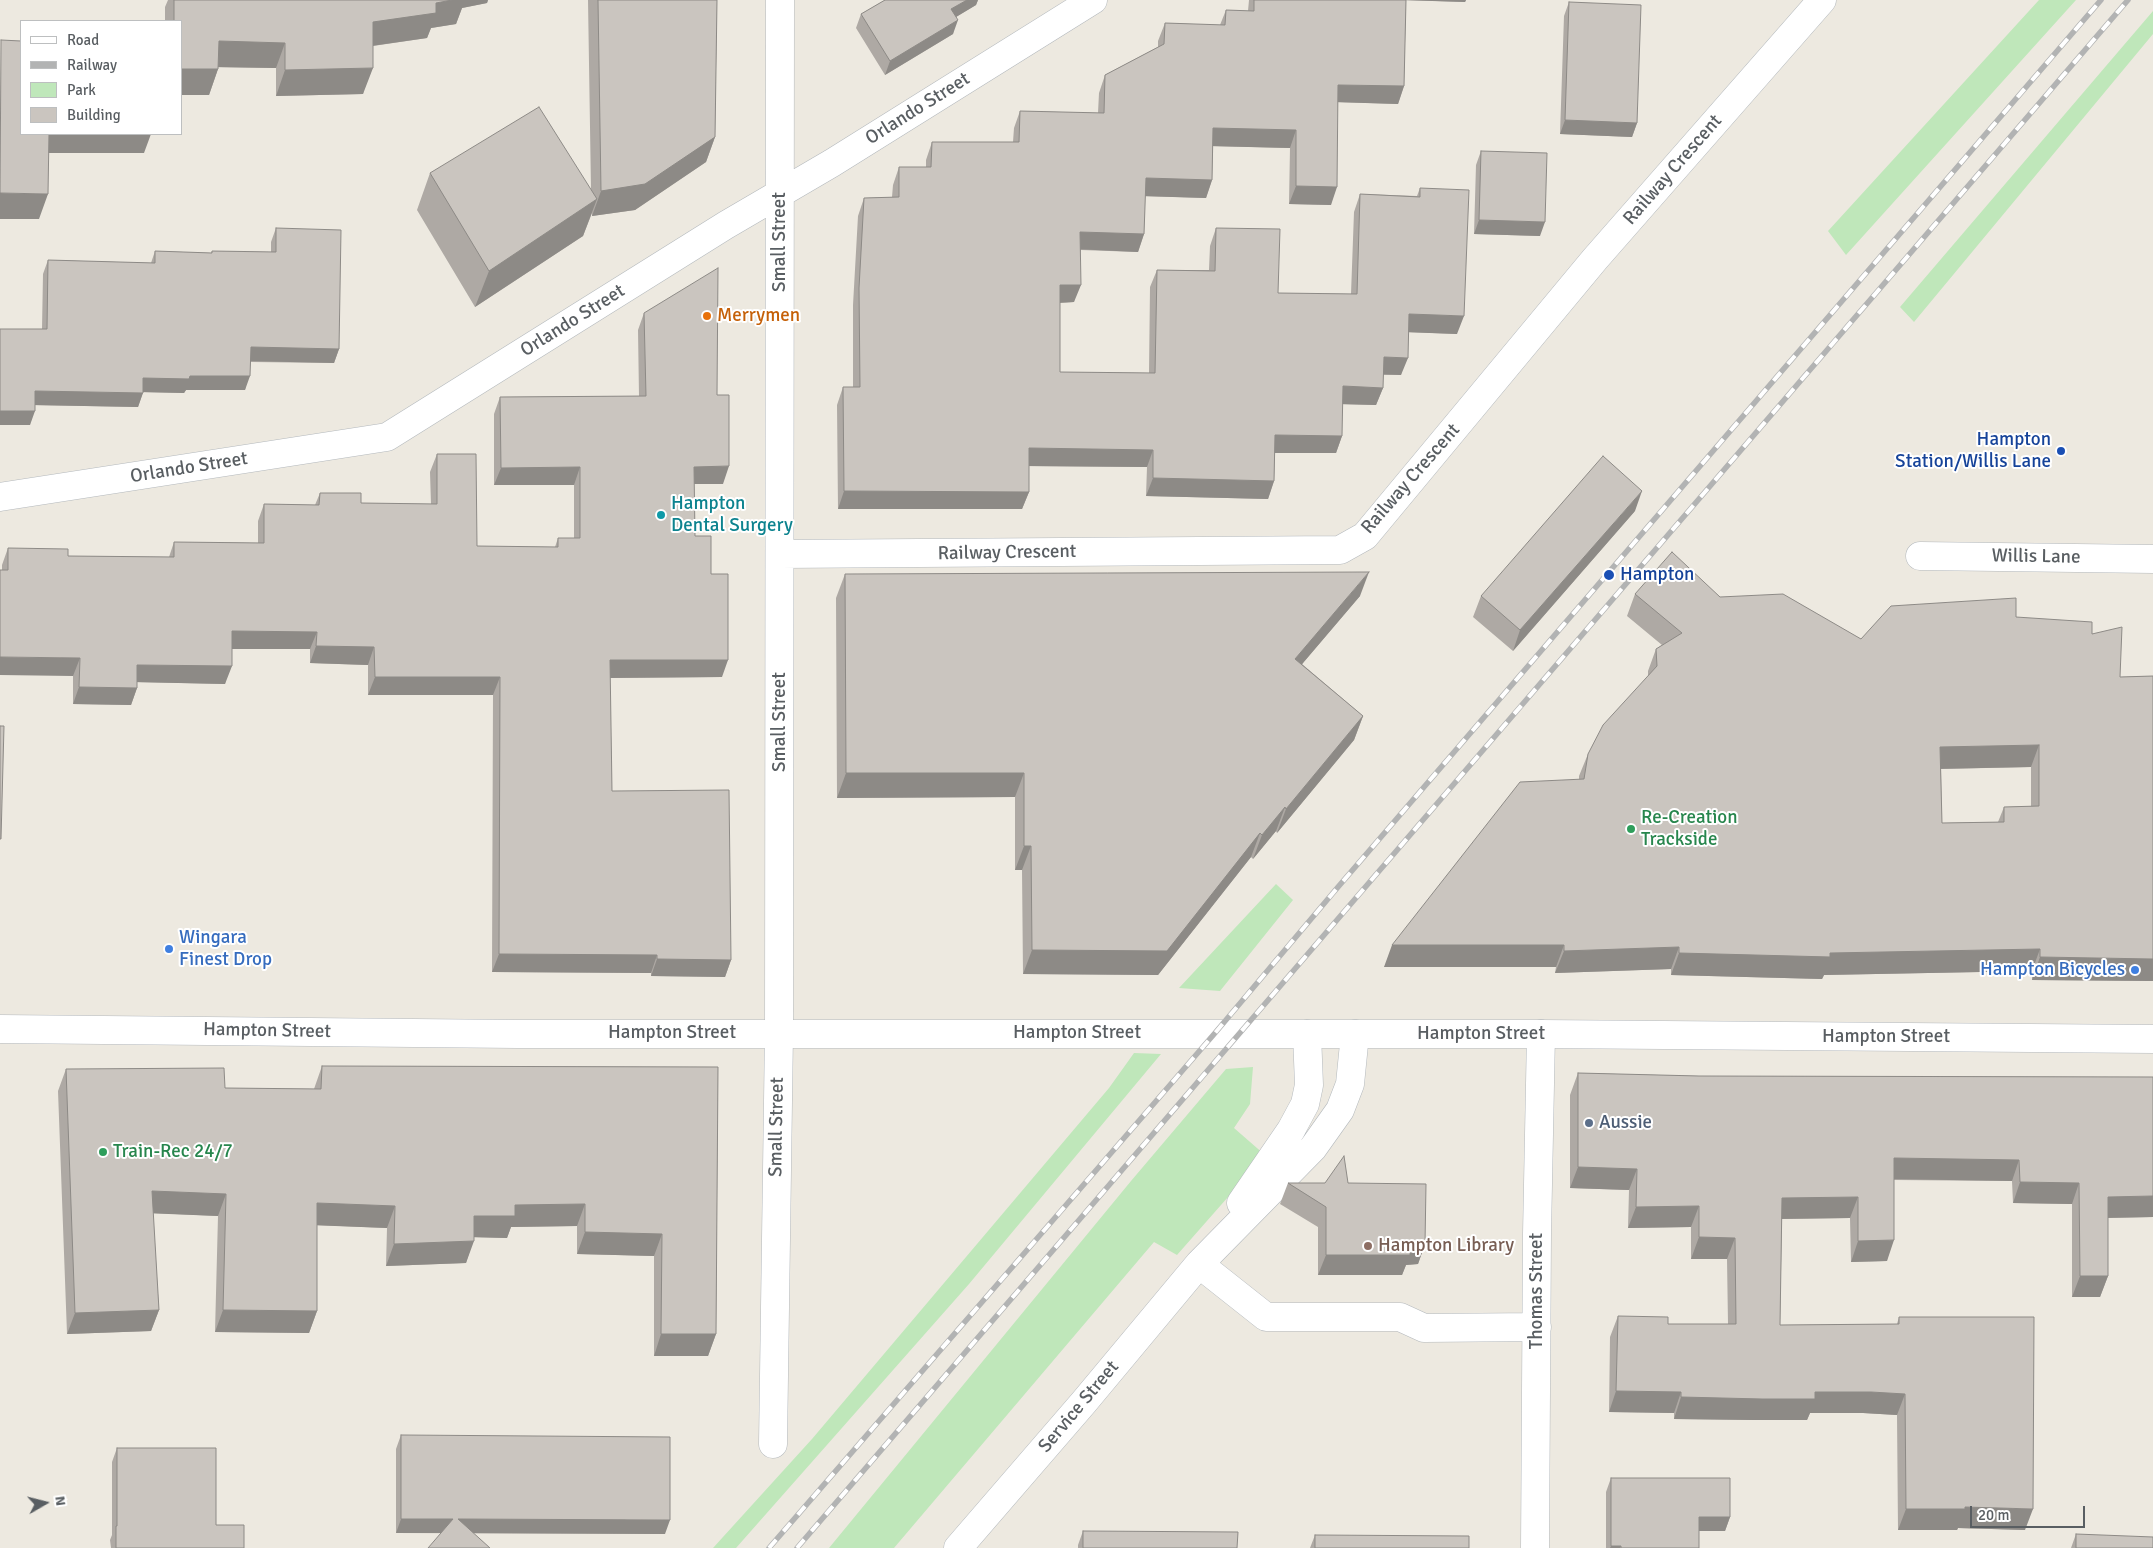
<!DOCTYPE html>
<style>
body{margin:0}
#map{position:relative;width:2153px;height:1548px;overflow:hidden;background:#ede9e0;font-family:Signika,sans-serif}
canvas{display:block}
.legend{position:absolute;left:20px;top:20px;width:162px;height:115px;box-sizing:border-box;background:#fff;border:1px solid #bdbfc0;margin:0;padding:6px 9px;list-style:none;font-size:15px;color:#595e62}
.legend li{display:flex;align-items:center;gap:10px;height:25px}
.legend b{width:25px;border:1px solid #bdbfc0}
.north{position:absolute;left:20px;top:1478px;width:50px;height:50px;-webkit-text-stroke:4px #fff;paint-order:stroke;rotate:82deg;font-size:14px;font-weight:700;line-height:20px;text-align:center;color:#595e62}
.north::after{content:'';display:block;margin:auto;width:18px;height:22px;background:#595e62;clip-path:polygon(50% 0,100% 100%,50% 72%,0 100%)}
.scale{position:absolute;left:1970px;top:1506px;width:115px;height:22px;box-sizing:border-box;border:2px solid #595e62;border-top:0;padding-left:6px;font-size:15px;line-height:18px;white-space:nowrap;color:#595e62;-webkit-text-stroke:4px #fff;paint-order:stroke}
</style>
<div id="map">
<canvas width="2153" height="1548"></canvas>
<ul class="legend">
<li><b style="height:6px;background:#fff"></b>Road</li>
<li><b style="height:6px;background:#b2b3b3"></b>Railway</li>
<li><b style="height:14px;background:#bfe7ba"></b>Park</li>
<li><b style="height:14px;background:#cac5bf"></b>Building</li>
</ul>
<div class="north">N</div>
<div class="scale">20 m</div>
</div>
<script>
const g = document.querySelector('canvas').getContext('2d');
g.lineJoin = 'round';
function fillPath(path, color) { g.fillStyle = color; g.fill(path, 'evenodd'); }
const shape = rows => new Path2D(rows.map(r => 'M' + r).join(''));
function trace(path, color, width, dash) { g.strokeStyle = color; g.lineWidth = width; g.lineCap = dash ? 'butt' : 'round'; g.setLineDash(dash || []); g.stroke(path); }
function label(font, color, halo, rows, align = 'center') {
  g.font = font + ' Signika,sans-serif'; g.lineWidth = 4; g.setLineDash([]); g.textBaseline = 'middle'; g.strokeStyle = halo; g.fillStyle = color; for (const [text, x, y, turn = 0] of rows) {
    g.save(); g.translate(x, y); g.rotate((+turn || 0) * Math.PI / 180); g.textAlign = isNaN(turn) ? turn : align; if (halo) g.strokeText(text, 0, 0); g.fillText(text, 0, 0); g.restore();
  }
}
const green = shape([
 [2039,0,2076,0,1846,255,1828,231],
 [2153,11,2153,34,1914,322,1900,307],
 [1276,884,1293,900,1220,991,1179,988],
 [1134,1053,1161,1054,969,1284,736,1548,713,1548,812,1439,1109,1088],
 [1253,1067,1250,1104,1234,1128,1265,1155,1177,1255,1154,1242,894,1548,829,1548,1131,1181,1226,1069]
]);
const street = shape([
 [0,497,387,437,726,225,832,163,1093,0],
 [780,554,1340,550,1365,536,1595,259,1822,0],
 [1920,556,2153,559],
 [1241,1203,1291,1130,1305,1104,1309,1085,1307,1034],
 [1199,1264,1266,1317,1400,1317,1424,1328,1537,1327],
 [773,1444,779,1033,780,0],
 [958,1548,1084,1402,1199,1264,1313,1148,1340,1110,1350,1084,1355,1034],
 [1535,1548,1537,1234,1541,1034]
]);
const secondary = shape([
 [0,1029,517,1034,1541,1034,2153,1039]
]);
const rail = shape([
 [769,1548,1215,1033,1338,887,2101,0],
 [797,1548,2128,0]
]);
const wall = shape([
 [168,0,488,0,487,3,462,8,456,24,431,28,427,38,373,46,363,94,276,96,276,68,218,67,218,69,209,95,181,21,165,21,165,7],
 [588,0,717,0,715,137,706,162,635,210,592,216,592,213,583,236,475,307,417,210,430,173,591,190],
 [885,0,978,0,976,5,956,17,953,34,885,75,856,28,861,14],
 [1249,0,1466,0,1465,2,1406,0,1404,86,1398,104,1338,102,1331,205,1289,204,1290,148,1213,146,1212,180,1206,198,1145,196,1144,234,1138,252,1081,250,1074,302,1060,303,1060,372,1149,373,1150,287,1157,270,1209,270,1210,246,1216,228,1278,293,1351,294,1354,212,1360,194,1417,196,1420,188,1457,334,1408,332,1401,375,1383,375,1383,388,1376,405,1342,404,1342,436,1336,453,1275,453,1274,481,1268,499,1146,496,1147,467,1029,466,1029,492,1022,509,838,509,837,405,843,387,853,387,853,305,858,216,864,198,892,197,893,185,899,167,926,167,926,160,932,142,1013,142,1014,128,1020,111,1098,113,1099,93,1105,75,1158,47,1158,41,1165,23,1220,25,1226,10,1248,11],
 [1569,2,1637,123,1632,137,1560,134,1564,16],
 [1481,151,1540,236,1474,234,1476,165],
 [276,228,339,349,334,363,251,362,245,390,186,390,184,393,143,392,138,407,35,405,30,425,42,329,43,274,48,260,151,263,155,251,211,253,212,251,271,252,271,242],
 [644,313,717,395,723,484,694,484,695,536,711,574,722,677,610,678,612,791,731,960,725,977,651,976,651,973,492,972,493,695,368,695,368,665,310,663,310,649,232,649,225,684,137,682,137,688,131,705,73,704,73,676,2,570,2,565,8,548,68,556,169,557,174,542,258,543,258,521,264,504,315,505,320,493,361,503,431,504,430,472,437,454,477,546,555,547,558,538,574,538,574,485,494,485,494,414,500,397,639,396,638,330],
 [1635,511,1513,651,1473,617,1481,596],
 [845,574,1360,596,1302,664,1363,716,1354,740,1277,833,1276,831,1253,859,1251,857,1158,975,1023,974,1022,870,1015,870,1015,797,837,798,836,598],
 [1635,594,1720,597,1861,639,2016,617,2092,634,2120,677,2153,676,2153,981,2032,980,2032,971,1824,975,1822,979,1671,975,1671,969,1555,973,1556,967,1384,967,1579,780,1579,776,1588,754,1648,676,1648,671,1656,649,1662,645,1627,616],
 [2031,767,2031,806,2004,807,1998,822,1942,823,1941,769],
 [322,1066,718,1067,716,1334,708,1356,654,1356,654,1256,577,1254,577,1226,511,1227,507,1238,474,1237,466,1263,386,1266,387,1228,317,1225,317,1311,309,1333,215,1332,218,1216,153,1213,159,1310,151,1331,67,1334,58,1091,66,1069,225,1088,314,1089],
 [1578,1073,1699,1076,2153,1077,2153,1217,2108,1218,2108,1276,2100,1297,2072,1297,2072,1204,2013,1203,2012,1181,1894,1180,1887,1261,1851,1262,1850,1218,1782,1219,1780,1325,1897,1324,1899,1317,2025,1530,1958,1528,1957,1530,1898,1530,1897,1415,1863,1413,1810,1413,1807,1420,1754,1420,1674,1419,1674,1413,1609,1412,1610,1337,1618,1316,1668,1324,1728,1324,1727,1259,1691,1259,1691,1227,1628,1228,1629,1190,1570,1188,1570,1095],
 [1288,1183,1348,1183,1425,1244,1418,1264,1406,1265,1402,1275,1318,1275,1318,1227,1280,1204],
 [401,1435,665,1534,396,1533,396,1449],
 [117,1448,216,1525,244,1548,111,1548,110,1540,112,1535,112,1462],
 [1611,1478,1730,1517,1725,1531,1699,1531,1699,1548,1606,1548,1606,1492],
 [1083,1531,1237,1548,1078,1548,1078,1545],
 [2076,1534,2153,1548,2071,1548],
 [1315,1535,1469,1548,1310,1548]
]);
const shadedWall = shape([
 [452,0,488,0,487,3,462,8,456,24,431,28,427,38,364,47,373,22,436,3],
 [967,0,978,0,976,5,946,23,951,9],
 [1399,0,1466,0,1465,2],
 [958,20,953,34,885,75,890,61],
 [219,41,285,43,276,68,210,67],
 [373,68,363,94,276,96,285,70],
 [181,69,218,69,209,95,181,95],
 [1338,85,1404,86,1398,104,1332,102],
 [1565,120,1637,123,1632,137,1560,134],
 [1213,128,1296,130,1290,148,1207,146],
 [47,134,151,134,144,153,40,153],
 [715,137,706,162,635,210,592,216,601,191],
 [1146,178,1212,180,1206,198,1139,196],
 [1296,186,1337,187,1331,205,1289,204],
 [0,193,48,194,39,219,0,219],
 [597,199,583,236,475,307,489,271],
 [1479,220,1545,222,1540,236,1474,234],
 [1080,232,1144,234,1138,252,1074,249],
 [1060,285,1081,285,1074,302,1054,303],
 [1409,314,1464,316,1457,334,1402,332],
 [251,347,339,349,334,363,246,361],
 [1384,357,1408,358,1401,375,1377,374],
 [190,376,250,376,245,390,186,390,184,393,138,392,143,378],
 [1343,386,1383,388,1376,405,1336,404],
 [35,391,143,393,138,407,30,405],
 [0,411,35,411,30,425,0,425],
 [1275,435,1342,436,1336,453,1269,453],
 [1029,448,1153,450,1147,467,1022,466],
 [729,466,723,484,687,484,694,467],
 [580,467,574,485,494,485,501,468],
 [1153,478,1274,481,1268,499,1146,496],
 [844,491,1029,492,1022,509,838,509],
 [1642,491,1635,511,1513,651,1520,630],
 [1369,572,1360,596,1286,683,1295,659],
 [232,631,317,632,310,649,226,649],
 [316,646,374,647,368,665,310,663],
 [0,657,80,658,73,676,0,675],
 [610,660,728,660,722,677,604,678],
 [137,665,232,666,225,684,131,682],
 [375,677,500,677,493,695,368,695],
 [79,687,137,688,131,705,73,704],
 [1363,716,1354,740,1277,833,1286,809],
 [2039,745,2031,767,1932,769,1940,747],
 [846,773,1024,773,1015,797,837,798],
 [1285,807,1276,831,1253,859,1262,835],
 [1260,833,1251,857,1158,975,1023,974,1032,950],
 [1024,846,1031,846,1022,870,1015,870],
 [1392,945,1564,945,1556,967,1384,967],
 [1679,947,1671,969,1555,973,1564,951],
 [2040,949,2032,971,1824,975,1822,979,1671,975,1679,953,1830,953],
 [499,954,657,955,651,973,492,972],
 [2040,957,2153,959,2153,981,2032,980],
 [657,959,731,960,725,977,651,976],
 [1894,1158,2019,1160,2012,1181,1887,1179],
 [1578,1167,1637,1169,1629,1190,1570,1188],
 [2020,1182,2079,1183,2072,1204,2013,1203],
 [152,1191,226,1194,218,1216,144,1213],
 [2153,1196,2153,1217,2101,1218,2108,1197],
 [1858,1197,1850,1218,1775,1219,1782,1198],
 [317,1203,395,1206,387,1228,309,1225],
 [585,1204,577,1226,511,1227,507,1238,466,1237,474,1216,515,1205],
 [1699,1206,1691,1227,1628,1228,1636,1207],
 [585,1232,662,1234,654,1256,577,1254],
 [1699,1237,1735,1238,1727,1259,1691,1259],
 [1894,1240,1887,1261,1851,1262,1858,1241],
 [474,1241,466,1263,386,1266,394,1244],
 [1411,1244,1425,1244,1418,1264,1406,1265,1402,1275,1318,1275,1326,1255],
 [2080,1276,2108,1276,2100,1297,2072,1297],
 [159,1310,151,1331,67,1334,75,1313],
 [223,1310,317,1311,309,1333,215,1332],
 [661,1334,716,1334,708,1356,654,1356],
 [1616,1391,1681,1392,1674,1413,1609,1412],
 [1815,1392,1871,1392,1905,1394,1897,1415,1863,1413,1810,1413,1807,1420,1754,1420,1674,1419,1681,1397],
 [1965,1507,2033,1509,2025,1530,1958,1528,1957,1530,1898,1530,1906,1509],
 [1699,1517,1730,1517,1725,1531,1694,1531],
 [401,1519,453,1519,448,1533,396,1533],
 [458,1519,670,1520,665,1534,453,1533],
 [1611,1546,1621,1546,1620,1548,1610,1548]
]);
const building = shape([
 [174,0,452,0,436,3,436,13,373,22,373,68,285,70,285,43,219,41,218,69,181,69,181,21,174,21,174,0],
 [598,0,717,0,715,137,645,184,601,191,598,0],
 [885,0,967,0,951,9,958,20,890,61,861,14,885,0],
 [1254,0,1406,0,1404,86,1338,85,1337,187,1296,186,1296,130,1213,128,1212,180,1146,178,1144,234,1080,232,1081,285,1060,285,1060,372,1155,373,1157,270,1215,271,1216,228,1280,229,1278,293,1357,294,1360,194,1420,197,1420,188,1469,190,1464,316,1409,314,1408,358,1384,357,1383,388,1343,386,1342,436,1275,435,1274,481,1153,478,1153,450,1029,448,1029,492,844,491,843,387,860,387,859,288,864,198,899,197,899,167,931,167,932,142,1019,142,1020,111,1104,113,1105,75,1164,44,1165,23,1225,25,1226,10,1254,11,1254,0],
 [1569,2,1641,5,1637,123,1565,120,1569,2],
 [1,40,21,41,21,134,49,134,48,194,0,193,1,40],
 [539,107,597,199,489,271,430,173,539,107],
 [1481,151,1547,153,1545,222,1479,220,1481,151],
 [276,228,341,230,339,349,251,347,250,376,190,376,189,379,143,378,143,393,35,391,35,411,0,411,0,329,47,329,48,260,155,263,155,251,212,253,212,251,276,252,276,228],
 [718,268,717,395,729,395,729,466,694,467,695,536,711,536,711,574,728,574,728,660,610,660,612,791,729,790,731,960,657,959,657,955,499,954,500,677,375,677,374,647,316,646,317,632,232,631,232,666,137,665,137,688,79,687,80,658,0,657,0,570,8,570,8,548,68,549,68,556,174,557,174,542,264,543,264,504,319,505,320,493,361,493,361,503,437,504,437,454,476,454,477,546,558,547,558,538,580,538,580,467,501,468,500,397,646,396,644,313,718,268],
 [1603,456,1642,491,1520,630,1481,596,1603,456],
 [1672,552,1720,597,1783,594,1861,639,1891,606,2016,598,2016,617,2092,622,2092,634,2122,627,2120,677,2153,676,2153,959,2040,957,2040,949,1830,953,1830,957,1679,953,1679,947,1564,951,1564,945,1392,945,1520,782,1584,779,1588,754,1603,725,1657,666,1656,649,1682,633,1635,594,1672,552],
 [2039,745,2039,806,2004,807,2004,822,1942,823,1940,747,2039,745],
 [1369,572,1295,659,1363,716,1286,809,1285,807,1262,835,1260,833,1167,951,1032,950,1031,846,1024,846,1024,773,846,773,845,574,1369,572],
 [0,726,4,726,1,839,0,839,0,726],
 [322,1066,718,1067,716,1334,661,1334,662,1234,585,1232,585,1204,515,1205,515,1216,474,1216,474,1241,394,1244,395,1206,317,1203,317,1311,223,1310,226,1194,152,1191,159,1310,75,1313,66,1069,224,1068,225,1088,321,1089,322,1066],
 [1578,1073,1699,1076,2153,1077,2153,1196,2108,1197,2108,1276,2080,1276,2079,1183,2020,1182,2019,1160,1894,1158,1894,1240,1858,1241,1858,1197,1782,1198,1780,1325,1899,1324,1899,1317,2034,1317,2033,1509,1965,1507,1965,1509,1906,1509,1905,1394,1871,1392,1815,1392,1815,1399,1762,1399,1681,1397,1681,1392,1616,1391,1618,1316,1668,1317,1668,1324,1736,1324,1735,1238,1699,1237,1699,1206,1636,1207,1637,1169,1578,1167,1578,1073],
 [1344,1156,1348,1183,1426,1184,1425,1244,1411,1244,1410,1255,1326,1255,1326,1207,1288,1183,1325,1183,1344,1156],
 [401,1435,670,1437,670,1520,458,1519,490,1548,428,1548,453,1519,401,1519,401,1435],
 [117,1448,216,1448,216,1525,244,1525,244,1548,116,1548,116,1526,117,1526,117,1448],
 [1611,1478,1730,1478,1730,1517,1699,1517,1699,1548,1621,1548,1621,1546,1611,1546,1611,1478],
 [1083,1531,1238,1532,1237,1548,1083,1548,1083,1531],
 [2076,1534,2153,1537,2153,1548,2076,1548,2076,1534],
 [1315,1535,1469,1536,1469,1548,1315,1548,1315,1535]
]);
const markers = [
 [707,316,5,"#e8710a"],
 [2061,451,5,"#1a4fb4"],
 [661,515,5,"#0f9aa8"],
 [1609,575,6,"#1a4fb4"],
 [1631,829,5,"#2e9e5b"],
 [169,949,5,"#3f7fe0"],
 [2135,970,5,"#3f7fe0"],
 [1589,1123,5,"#5c6f8a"],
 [103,1152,5,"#2e9e5b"],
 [1368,1246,5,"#8d6e63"]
];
const streetNames = [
 ["Orlando Street",918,109,-32],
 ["Railway Crescent",1673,170,-49],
 ["Small Street",780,242,-90],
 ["Orlando Street",573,321,-32],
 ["Orlando Street",189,468,-9],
 ["Railway Crescent",1411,479,-49],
 ["Railway Crescent",1007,553,-1],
 ["Willis Lane",2036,557,1],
 ["Small Street",780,722,-90],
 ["Hampton Street",267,1031,1],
 ["Hampton Street",672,1033],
 ["Hampton Street",1077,1033],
 ["Hampton Street",1481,1034],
 ["Hampton Street",1886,1037],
 ["Small Street",777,1127,-89],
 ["Thomas Street",1537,1291,-90],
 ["Service Street",1079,1407,-50]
];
const foodNames = [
 ["Merrymen",717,316]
];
const transitNames = [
 ["Hampton",2051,440],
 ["Station/Willis Lane",2051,462],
 ["Hampton",1620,575,"left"]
];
const cultureNames = [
 ["Hampton",671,504],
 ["Dental Surgery",671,526]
];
const leisureNames = [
 ["Re-Creation",1641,818],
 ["Trackside",1641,840],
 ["Train-Rec 24/7",113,1152]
];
const shopNames = [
 ["Wingara",179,938],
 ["Finest Drop",179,960],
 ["Hampton Bicycles",2125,970,"right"]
];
const serviceNames = [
 ["Aussie",1599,1123]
];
const educationNames = [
 ["Hampton Library",1378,1246]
];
fillPath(green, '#bfe7ba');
trace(street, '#b3b8bc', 29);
trace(secondary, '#b4b9be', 29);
trace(street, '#fff', 28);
trace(secondary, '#fff', 28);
trace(rail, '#b2b3b3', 5.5);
trace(rail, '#fff', 4, [11]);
fillPath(wall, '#aea9a4');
fillPath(shadedWall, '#8d8a86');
fillPath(building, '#cac5bf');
trace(building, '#8d8a86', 1);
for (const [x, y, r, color] of markers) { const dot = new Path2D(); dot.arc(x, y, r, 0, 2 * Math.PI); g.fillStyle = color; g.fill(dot); trace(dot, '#fff', 2); }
label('19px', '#595e62', '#fff', streetNames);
label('19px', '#c56008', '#fff', foodNames, 'left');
label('19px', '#164399', '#fff', transitNames, 'right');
label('19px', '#0d838f', '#fff', cultureNames, 'left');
label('19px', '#27864d', '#fff', leisureNames, 'left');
label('19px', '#366cbe', '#fff', shopNames, 'left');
label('19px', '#4e5e75', '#fff', serviceNames, 'left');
label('19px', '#785e54', '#fff', educationNames, 'left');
</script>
